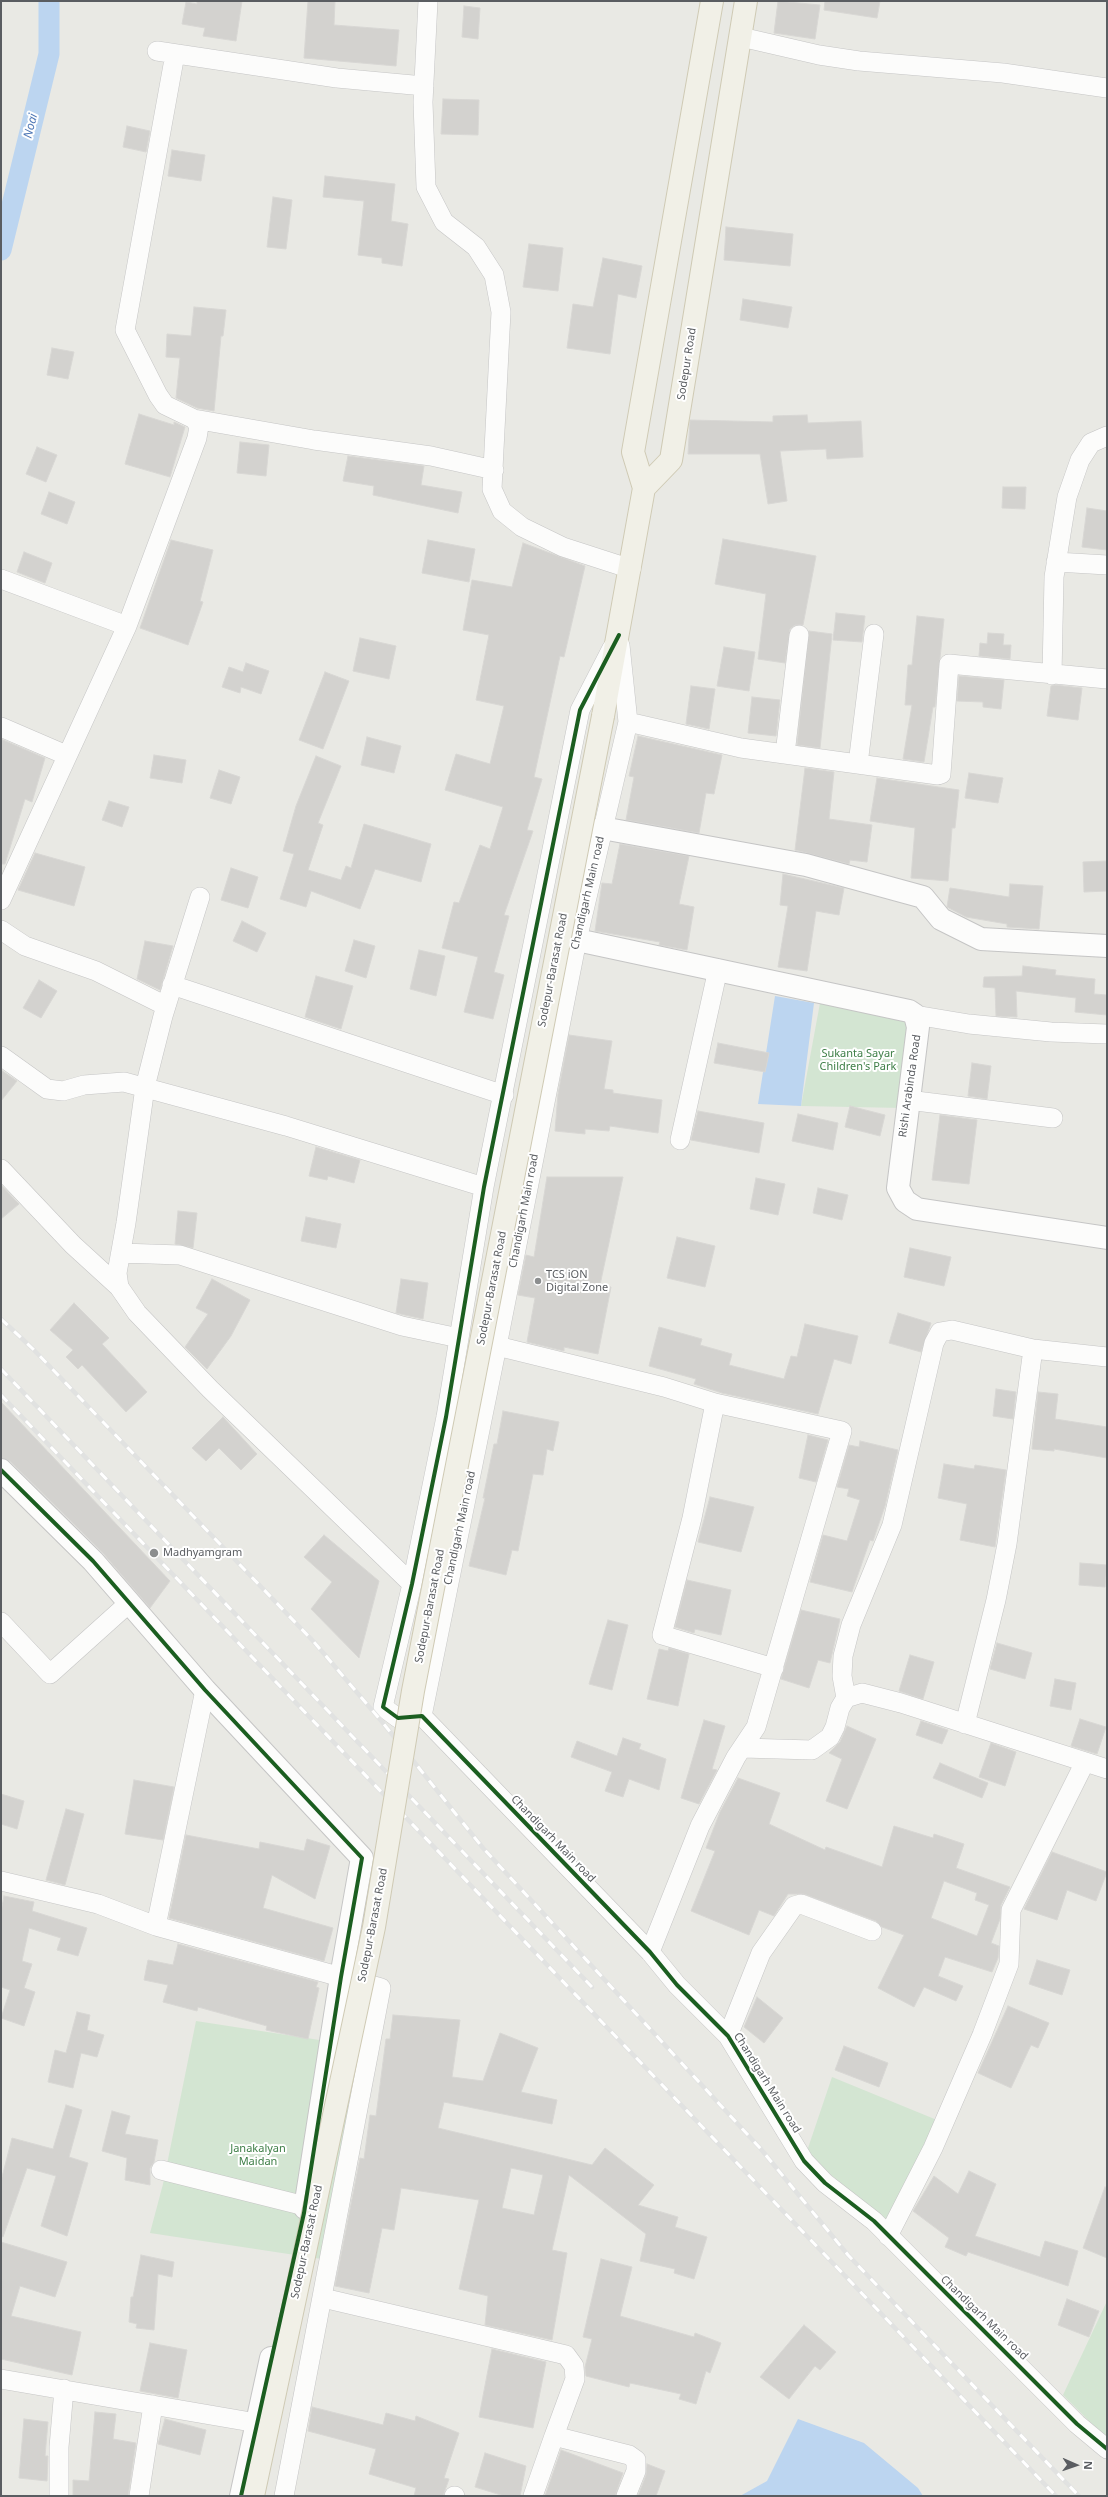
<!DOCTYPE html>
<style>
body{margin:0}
#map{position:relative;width:1108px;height:2497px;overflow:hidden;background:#e9e9e4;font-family:"Noto Sans",sans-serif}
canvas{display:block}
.frame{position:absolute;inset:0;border:2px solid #5a5d61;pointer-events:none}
.north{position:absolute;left:1056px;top:2445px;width:40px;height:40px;-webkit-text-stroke:3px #fff;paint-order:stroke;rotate:92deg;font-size:11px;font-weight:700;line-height:16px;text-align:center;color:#5a5d61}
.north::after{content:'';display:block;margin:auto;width:14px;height:18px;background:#5a5d61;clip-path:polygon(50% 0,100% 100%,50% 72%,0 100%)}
</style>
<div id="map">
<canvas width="1108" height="2497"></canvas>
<div class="frame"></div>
<div class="north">N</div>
</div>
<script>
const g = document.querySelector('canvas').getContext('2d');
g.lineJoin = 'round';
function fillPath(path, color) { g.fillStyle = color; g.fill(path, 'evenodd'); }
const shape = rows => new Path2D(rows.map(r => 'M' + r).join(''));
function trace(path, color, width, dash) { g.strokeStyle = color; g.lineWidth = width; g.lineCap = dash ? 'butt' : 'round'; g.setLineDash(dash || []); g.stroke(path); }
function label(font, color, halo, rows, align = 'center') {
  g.font = font + ' "Noto Sans",sans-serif'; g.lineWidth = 4; g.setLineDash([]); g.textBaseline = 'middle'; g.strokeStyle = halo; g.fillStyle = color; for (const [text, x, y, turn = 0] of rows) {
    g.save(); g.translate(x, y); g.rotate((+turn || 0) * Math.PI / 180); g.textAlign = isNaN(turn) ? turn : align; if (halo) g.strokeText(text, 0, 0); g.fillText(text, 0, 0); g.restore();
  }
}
const green = shape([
 [820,1003,909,1022,903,1108,801,1106],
 [196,2021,365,2047,328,2260,150,2233,163,2184],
 [832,2077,937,2120,888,2223,806,2154],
 [1107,2301,1107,2439,1063,2395]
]);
const water = shape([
 [775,996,814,1003,801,1106,758,1104],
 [798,2419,864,2443,918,2488,923,2496,740,2496,767,2481]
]);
const canal = shape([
 [1,250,49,54,49,1]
]);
const building = shape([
 [197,1,242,1,236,41,203,36,205,28,182,24,186,2,197,4,197,1],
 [308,1,335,1,334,25,399,30,396,66,304,58,308,1],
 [778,1,820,5,815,39,774,33,778,1],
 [825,1,880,1,877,18,824,10,825,1],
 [464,6,480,8,478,39,462,37,464,6],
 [443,99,479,100,478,135,441,134,443,99],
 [127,126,150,131,146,152,123,147,127,126],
 [172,150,205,155,201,181,168,176,172,150],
 [325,176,395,184,391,221,408,224,402,266,382,263,382,258,358,255,364,201,323,197,325,176],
 [273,197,292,200,286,249,267,247,273,197],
 [726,227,793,234,790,266,724,260,726,227],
 [529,244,563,248,558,291,523,287,529,244],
 [603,258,642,266,636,298,618,294,610,354,567,348,573,304,593,307,603,258],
 [743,299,792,307,788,328,740,320,743,299],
 [194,307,226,310,223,336,221,336,214,411,197,408,176,398,180,358,166,357,167,334,191,336,194,307],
 [52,348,74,352,68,379,47,375,52,348],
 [139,414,174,425,174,422,185,427,170,477,125,464,139,414],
 [807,415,808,423,861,421,863,457,827,459,826,449,780,451,787,501,768,504,760,454,688,454,690,420,773,422,773,416,807,415],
 [240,442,269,445,266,476,237,473,240,442],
 [37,447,57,455,46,482,26,474,37,447],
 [348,456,424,466,421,485,462,492,458,513,373,495,374,486,343,481,348,456],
 [1003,487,1026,487,1025,509,1002,508,1003,487],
 [49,492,75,502,67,524,41,514,49,492],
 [1087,508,1107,511,1107,550,1082,547,1087,508],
 [723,539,816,556,803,625,795,625,790,629,785,663,758,659,766,594,715,584,723,539],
 [171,540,213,550,200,601,203,602,188,645,140,628,171,540],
 [428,540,475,549,469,582,422,573,428,540],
 [523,543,585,566,564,657,560,656,534,777,542,779,527,830,533,831,504,915,509,916,494,972,504,975,493,1019,464,1012,478,957,442,948,454,902,459,903,480,845,490,849,503,807,445,790,456,754,490,764,504,706,476,700,489,635,463,630,472,580,512,587,523,543],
 [24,552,52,563,45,583,17,572,24,552],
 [836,613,865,616,862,642,833,640,836,613],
 [917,616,944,619,935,707,933,707,924,762,903,759,912,705,905,705,908,665,912,665,917,616],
 [809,631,832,634,820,748,797,745,809,631],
 [988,633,1004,634,1003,645,1011,645,1010,659,979,656,980,643,987,644,988,633],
 [360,638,396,646,389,679,353,671,360,638],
 [724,647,755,652,749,691,717,686,724,647],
 [246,663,269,671,261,694,241,687,240,693,222,687,229,667,243,672,246,663],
 [325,672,349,681,323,749,299,740,325,672],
 [959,676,1004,680,1001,709,983,707,983,702,957,701,959,676],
 [1055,685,1082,688,1078,720,1047,716,1051,686,1055,685],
 [691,686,715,689,709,729,686,724,691,686],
 [752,697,780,700,776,736,748,733,752,697],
 [638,736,722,755,714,794,706,793,699,833,626,820,634,777,629,776,638,736],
 [367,737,401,746,394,773,361,765,367,737],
 [1,739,45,758,32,802,25,799,5,864,1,864,1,739],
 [154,755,186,760,182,783,150,778,154,755],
 [316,756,341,766,318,823,323,825,308,870,341,880,346,866,351,868,364,824,431,844,421,882,375,869,360,909,311,891,306,907,280,899,294,854,283,851,296,806,316,756],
 [805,768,834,772,829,819,872,825,867,862,850,860,849,864,795,850,805,768],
 [219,770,240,777,231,804,210,798,219,770],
 [969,773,1003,778,998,803,965,798,969,773],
 [877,778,959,790,955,828,952,828,948,881,911,878,915,828,870,821,877,778],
 [109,801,129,807,122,827,102,820,109,801],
 [620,844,689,856,679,904,694,907,687,950,659,945,660,942,595,931,602,883,612,884,620,844],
 [35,853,85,867,74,906,18,890,35,853],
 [1107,861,1107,891,1084,892,1083,862,1107,861],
 [231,868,258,877,248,908,221,900,231,868],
 [783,874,844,888,839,915,816,911,807,971,778,967,788,906,780,905,783,874],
 [1010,884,1043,886,1039,929,1007,927,1007,924,966,917,947,907,950,888,1009,897,1010,884],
 [242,921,266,933,257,952,233,941,242,921],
 [354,940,375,946,366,978,345,971,354,940],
 [145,941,173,946,160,990,137,979,145,941],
 [419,950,445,956,436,996,410,989,419,950],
 [1023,966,1056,970,1055,975,1095,979,1094,994,1107,995,1107,1015,1075,1012,1076,998,1016,991,1017,1017,996,1016,995,988,983,987,984,977,1022,976,1023,966],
 [316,976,353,986,341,1029,305,1017,316,976],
 [39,980,57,991,41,1018,23,1008,39,980],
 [569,1035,612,1041,604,1089,613,1090,613,1093,662,1100,658,1133,610,1126,609,1131,585,1129,585,1134,555,1131,558,1094,569,1035],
 [718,1043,769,1053,765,1072,714,1063,718,1043],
 [972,1063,991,1066,987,1099,968,1096,972,1063],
 [1,1070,17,1081,1,1101,1,1070],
 [850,1106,885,1115,880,1136,845,1127,850,1106],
 [698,1111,764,1123,759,1153,691,1140,698,1111],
 [798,1114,838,1123,833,1150,792,1141,798,1114],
 [940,1115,977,1120,969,1184,932,1180,940,1115],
 [316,1147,360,1160,354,1183,328,1176,327,1180,309,1176,316,1147],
 [547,1177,623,1177,600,1285,611,1287,598,1354,564,1347,564,1351,527,1342,535,1298,518,1295,526,1255,534,1257,547,1177],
 [756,1178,785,1184,778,1215,750,1209,756,1178],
 [1,1185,19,1204,1,1219,1,1185],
 [818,1188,848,1195,842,1220,813,1213,818,1188],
 [178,1211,197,1213,193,1248,175,1244,178,1211],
 [306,1217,341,1224,336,1248,301,1241,306,1217],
 [677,1237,715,1246,705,1287,667,1278,677,1237],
 [910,1248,951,1257,944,1286,904,1277,910,1248],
 [212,1279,250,1300,231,1336,207,1369,185,1347,208,1314,196,1308,212,1279],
 [401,1279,428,1283,423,1319,396,1313,401,1279],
 [74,1303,109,1338,102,1344,147,1392,126,1412,82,1365,78,1369,66,1357,73,1350,50,1330,74,1303],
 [898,1313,931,1323,921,1352,889,1343,898,1313],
 [805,1324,858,1336,851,1364,834,1359,818,1414,722,1393,694,1384,696,1379,649,1366,659,1327,702,1339,700,1345,732,1354,729,1365,784,1379,791,1356,797,1357,805,1324],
 [996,1389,1016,1392,1013,1419,993,1416,996,1389],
 [1038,1392,1058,1394,1055,1419,1107,1427,1107,1458,1054,1449,1054,1451,1032,1449,1038,1392],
 [1,1402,170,1581,150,1608,102,1552,10,1461,1,1458,1,1402],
 [503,1411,559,1422,553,1451,547,1449,543,1475,533,1474,518,1551,512,1550,506,1575,469,1566,485,1498,483,1498,494,1444,497,1444,503,1411],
 [223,1417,257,1454,241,1470,219,1448,206,1461,192,1448,223,1417],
 [808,1435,828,1440,816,1482,799,1478,808,1435],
 [860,1441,898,1450,885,1506,873,1541,870,1540,852,1592,810,1582,823,1535,847,1541,860,1500,847,1496,849,1489,837,1487,849,1445,859,1447,860,1441],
 [944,1464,974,1469,975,1465,1006,1470,995,1547,960,1540,967,1504,938,1498,944,1464],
 [710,1497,754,1507,741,1552,698,1542,710,1497],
 [324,1535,379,1581,359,1658,311,1609,332,1582,304,1557,324,1535],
 [1080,1563,1107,1565,1105,1587,1079,1585,1080,1563],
 [687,1580,731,1590,721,1635,695,1629,694,1633,675,1627,687,1580],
 [801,1610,840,1619,830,1663,818,1660,809,1688,781,1679,801,1610],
 [608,1620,628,1625,612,1690,589,1684,608,1620],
 [997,1643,1032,1653,1025,1679,990,1669,997,1643],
 [669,1648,689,1654,678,1706,647,1699,659,1649,668,1651,669,1648],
 [910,1655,934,1662,923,1699,899,1691,910,1655],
 [1055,1679,1076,1683,1071,1710,1050,1706,1055,1679],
 [1080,1719,1106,1727,1097,1754,1071,1746,1080,1719],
 [704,1720,725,1726,712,1769,717,1770,699,1804,681,1798,704,1720],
 [921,1721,948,1730,942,1744,916,1735,921,1721],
 [847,1726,876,1739,847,1809,826,1801,842,1759,829,1753,840,1742,847,1726],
 [623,1738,641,1744,639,1749,666,1759,659,1790,629,1779,623,1797,605,1791,612,1772,571,1757,577,1741,617,1756,623,1738],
 [991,1743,1016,1752,1005,1786,979,1777,991,1743],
 [940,1763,988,1783,982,1798,933,1778,940,1763],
 [738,1778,780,1793,769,1824,825,1850,826,1847,882,1867,894,1826,933,1838,934,1834,964,1844,956,1868,1010,1887,1001,1905,1000,1919,991,1943,999,1946,998,1958,992,1972,945,1957,938,1976,963,1986,956,2001,924,1987,914,2007,878,1988,904,1935,882,1927,876,1921,804,1894,788,1894,774,1916,759,1910,749,1935,691,1911,715,1851,706,1848,720,1812,738,1778],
 [944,1881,977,1893,975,1900,989,1905,977,1936,931,1918,944,1881],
 [134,1780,174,1787,163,1840,125,1834,134,1780],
 [1,1794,24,1801,17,1829,1,1824,1,1794],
 [66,1809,84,1814,65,1885,46,1880,66,1809],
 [186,1835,259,1849,260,1842,304,1851,307,1839,330,1846,315,1899,272,1875,263,1908,333,1928,324,1961,169,1918,186,1835],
 [1052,1852,1107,1872,1096,1901,1067,1890,1057,1920,1024,1909,1052,1852],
 [4,1896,34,1902,32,1911,87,1928,78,1956,57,1950,61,1938,29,1928,22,1961,32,1964,24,1988,35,1992,24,2026,1,2018,10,1990,1,1987,1,1912,4,1896],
 [178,1944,318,1982,316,1987,319,1988,308,2039,266,2030,267,2026,198,2007,197,2011,163,2002,168,1985,144,1980,148,1960,173,1965,178,1944],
 [1037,1960,1070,1970,1062,1995,1029,1984,1037,1960],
 [757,1997,783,2018,764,2043,744,2027,757,1997],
 [1008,2006,1049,2023,1038,2048,1031,2045,1011,2088,978,2073,1008,2006],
 [77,2012,90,2015,87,2030,104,2035,97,2057,81,2053,73,2088,48,2082,55,2050,66,2053,77,2012],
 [393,2015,460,2020,452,2077,483,2081,500,2033,538,2048,521,2092,557,2100,552,2124,444,2102,438,2128,592,2165,605,2148,654,2185,638,2205,678,2217,675,2227,707,2237,694,2279,674,2273,675,2269,640,2261,646,2234,569,2175,552,2250,567,2253,552,2340,485,2325,488,2296,459,2289,479,2200,401,2188,394,2230,382,2228,369,2293,335,2286,360,2158,364,2159,370,2115,376,2116,386,2039,390,2039,393,2015],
 [511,2168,543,2175,534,2215,502,2208,511,2168],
 [844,2046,888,2063,879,2087,835,2070,844,2046],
 [66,2105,82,2110,69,2157,88,2163,67,2236,41,2226,56,2176,27,2168,3,2237,1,2236,1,2181,12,2138,53,2149,66,2105],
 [112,2111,130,2116,125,2134,158,2140,154,2162,150,2168,150,2185,125,2180,127,2158,102,2151,112,2111],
 [969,2171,996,2184,975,2236,1040,2257,1045,2241,1078,2251,1068,2286,968,2252,966,2256,945,2247,949,2238,913,2211,934,2176,958,2194,969,2171],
 [1105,2187,1107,2188,1107,2258,1083,2248,1105,2187],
 [1,2242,67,2262,55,2297,20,2286,11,2316,81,2332,72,2375,1,2359,1,2242],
 [141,2255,174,2262,172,2277,158,2274,154,2330,136,2328,137,2324,129,2322,131,2297,133,2297,141,2255],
 [601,2259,632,2267,620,2316,694,2337,695,2333,721,2343,710,2373,706,2371,696,2404,679,2399,681,2394,630,2383,629,2387,586,2376,585,2367,592,2339,583,2337,601,2259],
 [1067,2299,1099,2311,1089,2337,1058,2325,1067,2299],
 [804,2325,836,2352,820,2370,815,2366,789,2399,760,2377,804,2325],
 [150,2343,187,2350,178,2398,140,2391,150,2343],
 [492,2349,546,2362,533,2428,479,2417,492,2349],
 [312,2407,383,2425,386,2413,415,2421,416,2416,459,2433,444,2478,449,2479,443,2496,414,2496,416,2488,369,2474,376,2449,308,2431,312,2407],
 [95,2412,116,2414,113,2439,136,2443,128,2496,73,2496,73,2480,89,2481,95,2412],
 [24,2419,48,2422,45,2456,48,2456,47,2481,19,2478,24,2419],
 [165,2419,206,2430,200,2455,158,2444,165,2419],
 [561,2450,623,2473,615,2496,545,2496,561,2450],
 [485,2453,526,2466,520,2496,504,2496,475,2487,485,2453],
 [647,2464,665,2471,656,2496,638,2496,646,2475,647,2464]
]);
const minor = shape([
 [428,1,423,102,426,187,444,222,476,247,494,275,501,312,492,489,502,511,522,527,563,547,631,569],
 [741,37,819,55,859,61,1003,73,1107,88],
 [157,51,337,78,424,86],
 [194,419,314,440,431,456,494,470],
 [1056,562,1107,565],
 [1,579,127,626],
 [1052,675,1054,577,1067,497,1080,460,1091,443,1107,436],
 [628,722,741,748,938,775,941,774,949,664,1107,679],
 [1,727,66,755],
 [785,754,799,635],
 [858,764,874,634],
 [200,897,163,1016,145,1087,126,1223,117,1273,119,1287,137,1313,210,1389,412,1584],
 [1,900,127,626,197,438,199,426,194,419,165,405,158,395,125,330,175,54],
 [1,930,25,946,96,971,166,1006],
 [172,985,504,1095],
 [915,1015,969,1024,1051,1032,1107,1034],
 [1,1056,47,1089,63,1091,84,1085,124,1082,286,1126,484,1187],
 [908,1100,1053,1118],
 [680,1140,718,969],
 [1,1169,73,1245,119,1287],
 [121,1253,180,1255,402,1326,459,1338],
 [497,1346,664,1387,715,1403,692,1518,662,1635,774,1668],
 [1,1622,50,1674,129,1603],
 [846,1698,842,1676,843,1656,851,1625,892,1525,934,1343,940,1332,952,1330,1033,1349,1107,1357],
 [422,1716,398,1718,383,1707,412,1584,446,1417,484,1187,580,710,612,648],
 [422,1716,497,1346,577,940,628,722,620,645],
 [422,1716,650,1952,677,1985,728,2036,804,2161,825,2183,874,2221,1077,2424,1107,2449],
 [965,1724,996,1600,1007,1544,1033,1349],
 [743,1748,812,1750,830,1737,835,1727,840,1708,846,1698,862,1693,901,1703,1107,1769],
 [1,1881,98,1904,156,1926,381,1988,284,2496],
 [156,1926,205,1690],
 [650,1952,700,1826,736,1757,756,1727,842,1431,715,1403],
 [728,2036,761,1953,794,1906,801,1904,872,1931],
 [161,2170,305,2206],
 [888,2236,933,2148,982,2035,1009,1964,1011,1910,1085,1762],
 [323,2298,566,2355,574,2366,575,2379,554,2436,629,2455,636,2460,636,2471,626,2496],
 [1,2379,257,2423],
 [59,2496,59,2447,64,2389],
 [139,2496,153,2405],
 [454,2496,455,2496],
 [533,2496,554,2436]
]);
const tertiary = shape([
 [602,828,806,865,923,897,941,919,981,939,1107,946],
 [577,940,909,1011,915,1015,918,1027,898,1188,905,1201,917,1209,1107,1238],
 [1,1470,93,1561,205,1690,362,1858,341,1977,305,2208],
 [241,2496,271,2358]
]);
const primary = shape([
 [644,488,633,452,712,1],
 [603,716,644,488,671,460,746,1]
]);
const rail = shape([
 [1,1319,33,1349,314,1642,383,1723,483,1848,760,2148,848,2255,1079,2496],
 [1,1369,592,1987],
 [1,1395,1056,2496]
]);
const primaryBridge = shape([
 [253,2496,374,1927,413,1691,603,716]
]);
const cycleway = shape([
 [619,635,580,710,484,1187,446,1417,412,1584,383,1707,398,1718,422,1716,650,1952,677,1985,728,2036,804,2161,825,2183,874,2221,1077,2424,1107,2449],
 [1,1470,93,1561,205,1690,362,1858,341,1977,304,2213,241,2496]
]);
const markers = [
 [538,1281,4,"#8c8e8f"],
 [154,1553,5,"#8c8e8f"]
];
const streetNames = [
 ["Sodepur Road",687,364,-81],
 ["Chandigarh Main road",588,893,-77],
 ["Sodepur-Barasat Road",553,970,-79],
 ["Rishi Arabinda Road",910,1086,-82],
 ["Chandigarh Main road",524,1211,-79],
 ["Sodepur-Barasat Road",492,1288,-79],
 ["Chandigarh Main road",460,1528,-78],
 ["Sodepur-Barasat Road",430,1606,-79],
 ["Chandigarh Main road",553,1839,46],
 ["Sodepur-Barasat Road",373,1925,-79],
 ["Chandigarh Main road",767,2083,58],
 ["Sodepur-Barasat Road",307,2242,-78],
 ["Chandigarh Main road",984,2318,44]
];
const parkNames = [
 ["Sukanta Sayar",858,1054],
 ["Children's Park",858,1067],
 ["Janakalyan",258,2149],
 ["Maidan",258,2162]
];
const poiNames = [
 ["TCS iON",546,1275],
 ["Digital Zone",546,1288],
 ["Madhyamgram",163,1553]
];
const waterNames = [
 ["Noai",31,126,-76]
];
fillPath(green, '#d3e5d2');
fillPath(water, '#bcd5f0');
trace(canal, '#bcd5f0', 21);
fillPath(building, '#d3d2cf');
trace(building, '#d8d7d4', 1);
trace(minor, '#c5c5c5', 20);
trace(tertiary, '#c5c5c5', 24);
trace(primary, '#cfcab4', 24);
trace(minor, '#fcfcfb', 19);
trace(tertiary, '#fcfcfb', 22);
trace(primary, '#f1f0e7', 22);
trace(rail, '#e1e2e1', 4.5);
trace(rail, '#fff', 3, [9]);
trace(primaryBridge, '#cfcab4', 24, []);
trace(primaryBridge, '#f1f0e7', 22);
trace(cycleway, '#1b5e20', 4);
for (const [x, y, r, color] of markers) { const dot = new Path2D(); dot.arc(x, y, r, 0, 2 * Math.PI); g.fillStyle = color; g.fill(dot); trace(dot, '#fff', 1.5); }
label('11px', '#5a5d61', '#fff', streetNames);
label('11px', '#3d7e46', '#fff', parkNames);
label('11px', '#5a5d61', '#fff', poiNames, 'left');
label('italic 12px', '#4e77b5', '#fff', waterNames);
</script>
